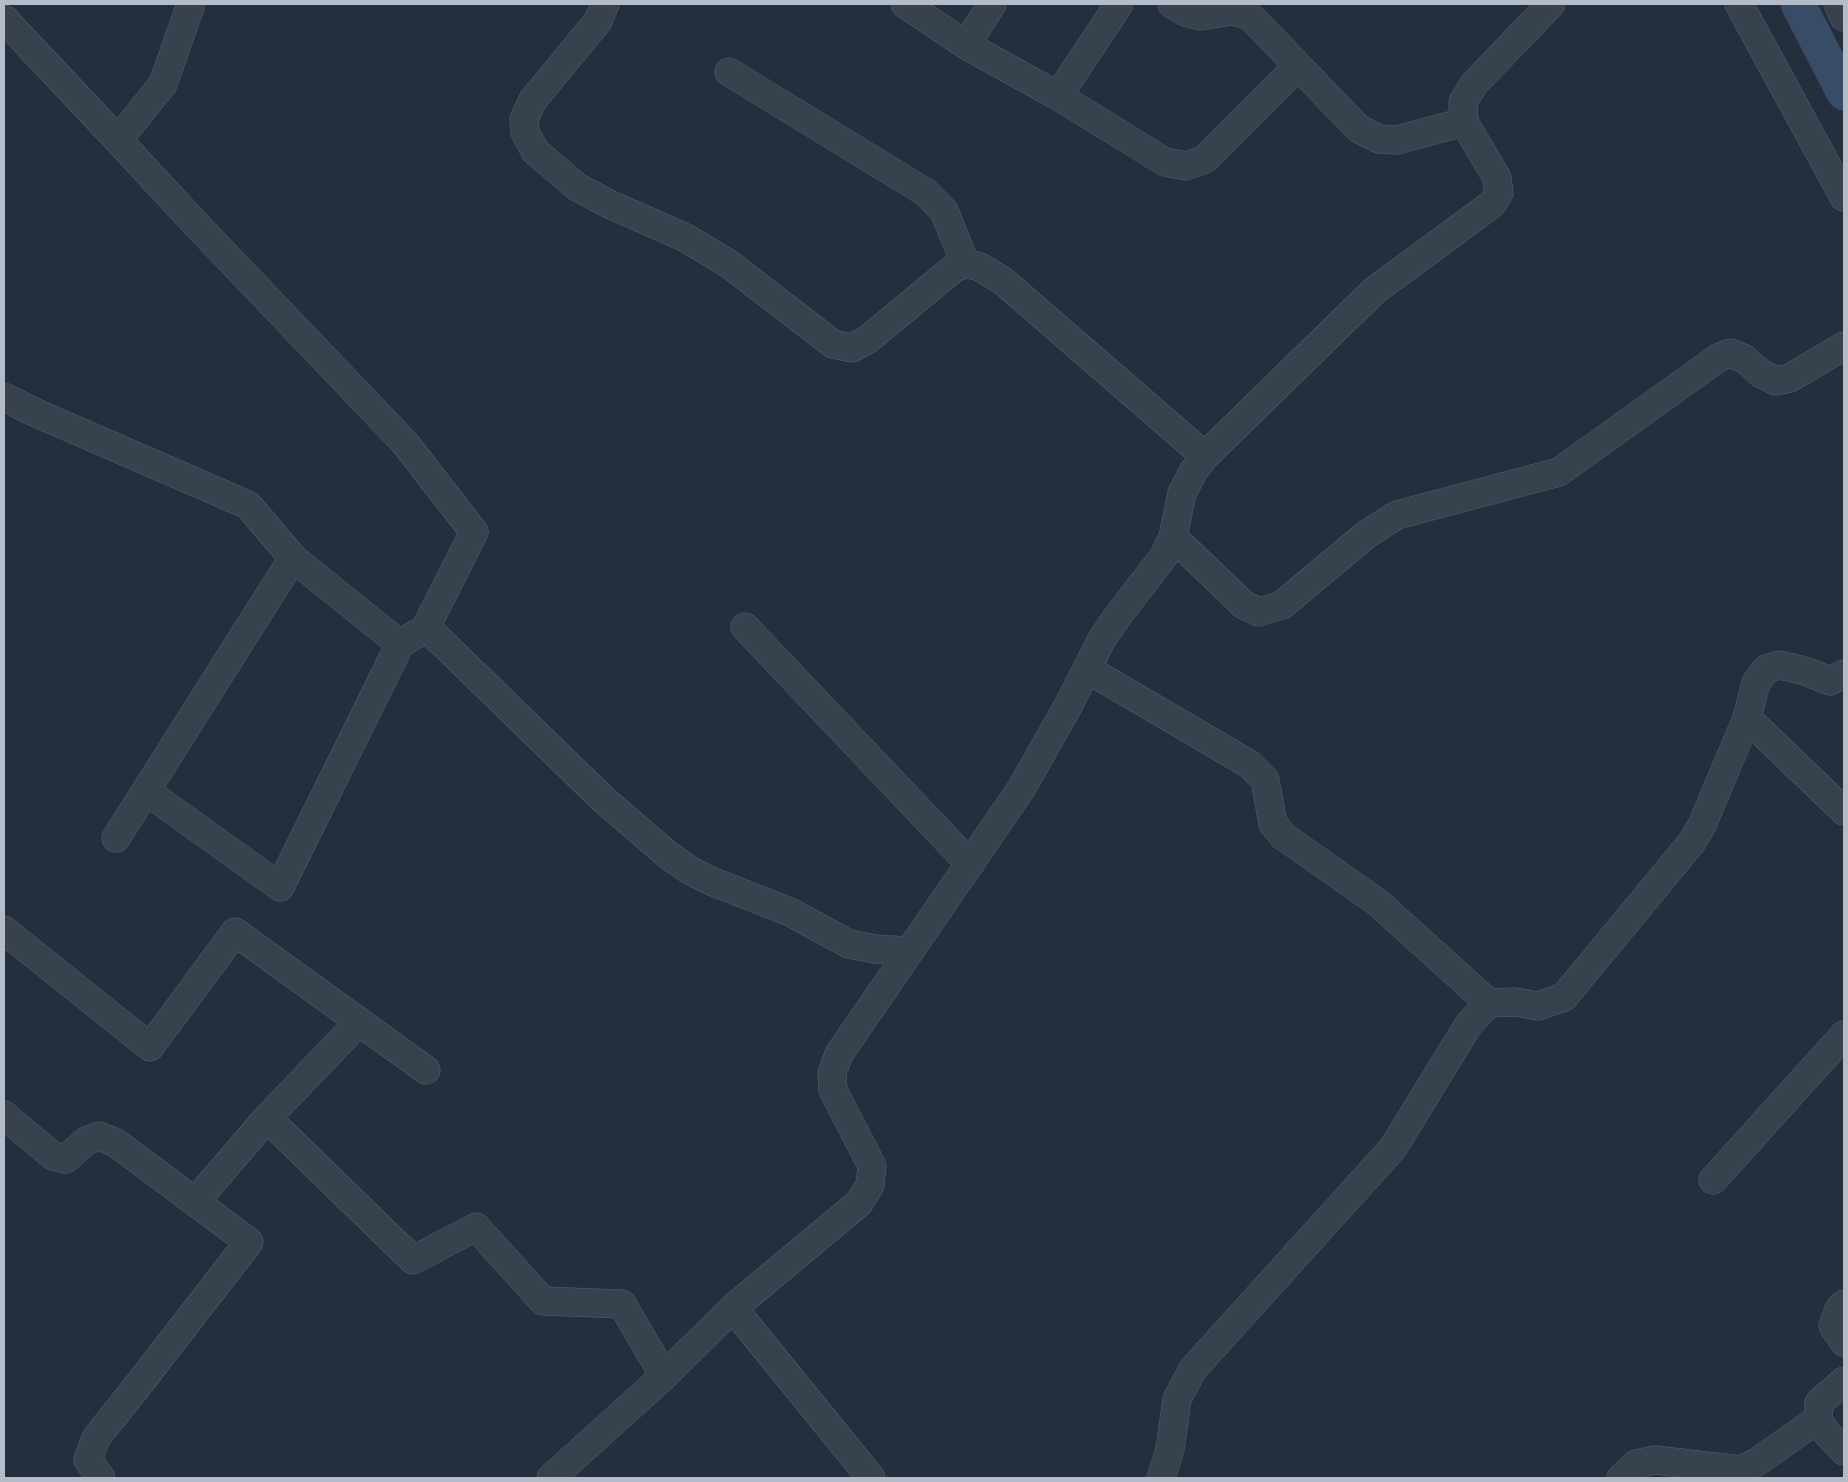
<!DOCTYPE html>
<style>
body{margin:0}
#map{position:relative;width:1848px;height:1482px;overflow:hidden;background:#242f3e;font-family:"PT Sans",sans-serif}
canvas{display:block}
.frame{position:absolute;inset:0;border:5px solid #b4bcc9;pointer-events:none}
</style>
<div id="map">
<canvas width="1848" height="1482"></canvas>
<div class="frame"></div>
</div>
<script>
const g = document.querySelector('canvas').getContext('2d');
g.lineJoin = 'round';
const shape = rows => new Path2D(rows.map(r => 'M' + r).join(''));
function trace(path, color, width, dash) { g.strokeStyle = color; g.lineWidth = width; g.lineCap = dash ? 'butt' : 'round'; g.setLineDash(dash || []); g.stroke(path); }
const canal = shape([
 [1798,4,1844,93]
]);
const street = shape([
 [605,4,598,21,533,100,524,119,525,132,535,151,577,187,609,204,686,238,729,264,833,344,852,348,867,340,953,269,965,263,980,267,1003,281,1205,456],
 [905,4,966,45,1058,96,1165,162,1186,166,1205,159,1298,66],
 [1172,4,1185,12,1200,16,1233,11,1250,16,1359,129,1379,139,1397,140,1464,122],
 [1739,4,1844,197],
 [1838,4,1844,17],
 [4,19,118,140,193,221,405,443,474,532,426,627,604,800,668,855,691,871,711,881,790,912,849,944,875,949,909,951],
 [966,45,992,4],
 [729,72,925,192,944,211,965,263],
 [1058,96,1119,4],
 [118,140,163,84,191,4],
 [4,397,34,412,248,505,293,558,400,644],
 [1173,537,1244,605,1259,612,1282,605,1367,534,1397,515,1559,472,1718,358,1730,353,1745,359,1760,373,1776,381,1790,378,1844,346],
 [745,627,970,864],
 [1087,669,1249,764,1265,780,1273,824,1283,836,1377,902,1489,1003],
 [1747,718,1844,811],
 [146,791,280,887,400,644,416,634],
 [116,838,293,558],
 [4,930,150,1047,235,932,426,1070],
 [4,1115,53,1156,66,1159,86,1141,99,1136,116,1143,249,1242,139,1384,96,1438,88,1460,101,1478],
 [267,1118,413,1260,476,1227,543,1301,622,1304,664,1376],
 [1713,1180,1844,1035],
 [195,1202,267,1118,359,1022],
 [1844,1304,1839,1309,1833,1326,1844,1342],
 [733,1308,871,1478],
 [1844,1381,1819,1403,1818,1419,1825,1431,1844,1451],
 [551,1478,664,1376,733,1308,859,1203,870,1185,872,1166,833,1090,832,1073,839,1054,1021,789,1068,706,1102,639,1117,617,1164,556,1173,537,1182,493,1193,472,1205,456,1374,291,1492,204,1499,193,1497,178,1464,122,1463,102,1474,84,1551,4],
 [1161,1478,1170,1449,1177,1399,1193,1369,1393,1148,1469,1024,1489,1003,1515,1002,1538,1006,1564,997,1692,842,1702,825,1747,718,1756,683,1766,669,1780,665,1805,671,1830,681,1844,674],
 [1621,1478,1636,1464,1655,1460,1741,1470,1757,1462,1818,1419]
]);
trace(canal, '#394c67', 35);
trace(street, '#565f6c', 29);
trace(street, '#38414e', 28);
</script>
